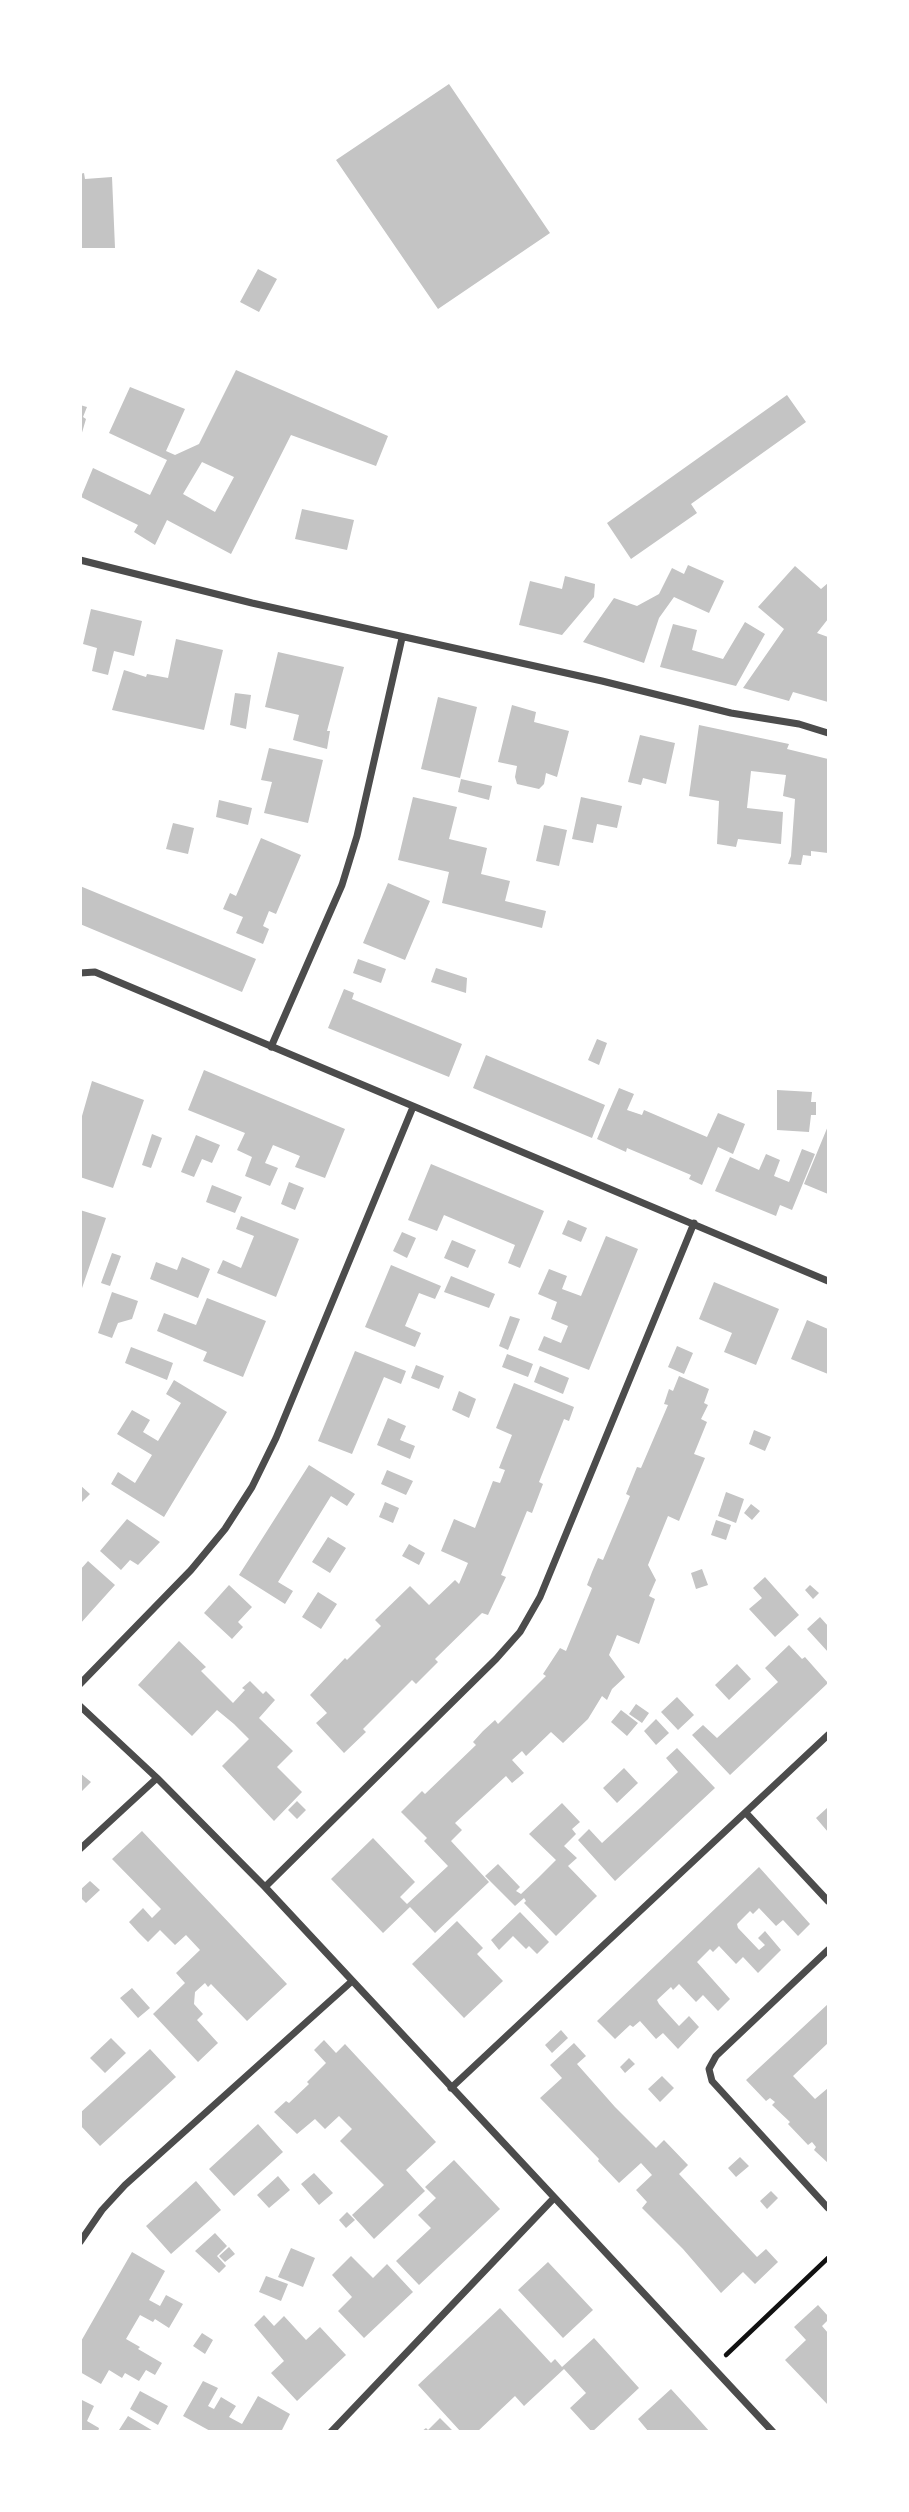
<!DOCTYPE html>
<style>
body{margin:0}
#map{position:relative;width:909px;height:2512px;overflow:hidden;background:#fff;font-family:"Golos Text",sans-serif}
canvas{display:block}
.frame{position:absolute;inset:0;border:82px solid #fff;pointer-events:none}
</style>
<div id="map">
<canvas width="909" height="2512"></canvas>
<div class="frame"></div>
</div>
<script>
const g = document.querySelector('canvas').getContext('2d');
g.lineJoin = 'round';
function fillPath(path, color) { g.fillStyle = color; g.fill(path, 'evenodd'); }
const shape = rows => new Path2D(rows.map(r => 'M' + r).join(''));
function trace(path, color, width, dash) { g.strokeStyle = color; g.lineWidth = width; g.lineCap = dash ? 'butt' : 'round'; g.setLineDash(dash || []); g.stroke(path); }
const building = shape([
 [449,84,550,233,438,309,336,160],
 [84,173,85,179,112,177,115,248,80,248,80,174],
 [258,269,277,279,259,312,240,302],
 [236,370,388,436,376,466,291,435,231,554,167,520,155,545,134,532,138,525,81,497,93,468,150,495,167,460,109,433,130,387,185,409,166,451,175,455,199,444],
 [202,462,234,477,215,512,183,494],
 [787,395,806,422,691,504,697,513,631,559,607,523],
 [80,405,87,407,83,417,86,419,81,436],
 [302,509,354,520,347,550,295,539],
 [688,565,724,581,709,613,674,597,659,618,644,663,583,642,614,598,637,606,659,594,672,568,684,574],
 [795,566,821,589,828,583,828,619,817,633,828,637,828,702,793,692,789,701,743,688,784,629,758,607],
 [565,576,595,584,594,597,562,635,519,625,530,581,562,589],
 [91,609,142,621,134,656,114,651,108,675,92,671,97,648,83,644],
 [745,622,765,634,736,686,660,667,673,624,697,630,692,650,723,659],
 [176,639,223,650,204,730,112,710,124,670,146,677,147,674,168,678],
 [278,652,344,667,327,731,330,731,327,749,293,740,299,715,265,707],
 [235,693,251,695,246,729,230,725],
 [438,697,477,707,460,778,421,769],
 [512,705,536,712,534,722,569,731,557,777,546,773,544,784,539,789,517,784,515,777,517,766,498,762],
 [699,725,789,744,787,749,828,759,828,853,811,851,811,856,803,855,801,865,788,864,791,856,795,799,783,796,786,775,751,771,747,808,783,812,781,844,738,839,736,847,717,844,719,801,689,796],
 [640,735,675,743,666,784,643,778,641,785,628,782],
 [269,748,323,760,308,823,264,813,272,782,261,780],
 [461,779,492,786,489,800,458,792],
 [413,797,457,807,449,839,487,848,481,874,510,881,505,901,546,911,542,928,442,903,449,872,398,860],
 [581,797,622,806,617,828,597,824,593,843,572,839],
 [219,800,252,808,248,825,216,817],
 [173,823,194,828,188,854,166,849],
 [544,825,567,830,559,866,536,861],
 [261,838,301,855,276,914,269,911,263,926,269,929,263,944,236,933,243,917,223,909,230,893,236,896],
 [388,883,430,901,405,960,363,943],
 [80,886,256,959,242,992,80,924],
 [358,959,386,969,381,983,353,973],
 [436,968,467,978,466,993,431,982],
 [344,989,354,993,352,999,462,1044,449,1077,328,1028],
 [597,1039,607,1043,599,1065,588,1060],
 [486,1055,605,1105,592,1138,473,1088],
 [204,1070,345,1129,325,1178,295,1167,300,1156,273,1145,265,1163,278,1168,270,1186,245,1176,252,1157,237,1150,245,1133,188,1110],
 [92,1081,144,1100,113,1188,80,1177,80,1123],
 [619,1088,634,1094,627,1110,642,1115,644,1110,707,1137,718,1113,745,1124,733,1154,718,1147,702,1185,689,1179,691,1175,627,1148,626,1152,597,1139],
 [777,1090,812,1092,811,1102,816,1102,816,1115,811,1115,809,1132,777,1130],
 [828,1126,828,1194,804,1184],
 [152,1134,162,1138,151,1168,142,1165],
 [196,1135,220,1145,212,1163,202,1159,194,1177,181,1172],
 [802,1149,815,1154,792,1210,780,1205,776,1216,715,1191,730,1157,759,1170,766,1154,780,1160,774,1176,789,1182],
 [431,1164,544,1211,520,1268,508,1263,515,1245,444,1215,437,1231,408,1220],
 [289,1182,304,1188,295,1210,281,1204],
 [212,1185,242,1197,235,1213,206,1202],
 [80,1210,106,1218,81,1291,80,1291],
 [241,1216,299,1239,276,1297,217,1273,223,1260,241,1268,254,1236,236,1229],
 [568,1220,587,1228,581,1242,562,1234],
 [402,1232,416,1238,407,1258,393,1251],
 [606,1236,638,1249,589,1370,538,1350,544,1336,561,1343,568,1326,551,1319,557,1302,538,1294,549,1269,567,1276,562,1289,581,1296],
 [452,1240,476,1250,468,1268,444,1258],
 [112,1253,121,1256,110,1286,101,1283],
 [182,1257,210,1269,198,1298,150,1279,156,1262,177,1270],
 [391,1265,441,1286,435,1299,419,1293,405,1326,421,1333,415,1347,365,1327],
 [451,1276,495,1294,489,1308,444,1292],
 [714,1282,779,1309,756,1365,724,1352,732,1333,699,1319],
 [112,1292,138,1301,132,1319,118,1323,112,1338,98,1333],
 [207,1298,266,1321,243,1377,203,1361,207,1352,157,1331,164,1313,196,1325],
 [510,1316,520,1319,508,1350,499,1346],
 [807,1320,828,1329,828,1374,791,1359],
 [677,1346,693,1353,684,1374,668,1367],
 [131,1347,173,1363,167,1380,125,1363],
 [355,1351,406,1371,401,1384,384,1377,352,1454,318,1441],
 [507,1354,533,1364,528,1377,502,1367],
 [416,1365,444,1376,439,1389,411,1378],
 [540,1366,569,1378,563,1394,534,1382],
 [679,1376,709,1389,704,1403,708,1405,701,1419,707,1422,694,1454,705,1458,679,1521,668,1516,648,1565,656,1580,649,1596,655,1599,639,1644,617,1635,609,1655,625,1677,612,1689,607,1700,602,1696,588,1719,563,1743,551,1732,526,1756,522,1751,512,1760,524,1773,512,1783,506,1776,455,1823,462,1830,451,1841,489,1882,435,1933,410,1907,383,1933,331,1879,373,1838,415,1882,400,1897,407,1904,448,1866,424,1841,427,1838,401,1812,422,1791,425,1794,476,1745,473,1742,483,1731,495,1720,498,1724,546,1676,543,1674,560,1648,566,1651,592,1588,587,1585,592,1572,598,1558,603,1560,630,1496,626,1494,637,1467,641,1468,668,1405,664,1404,669,1389,673,1391],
 [174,1380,227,1412,164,1517,111,1484,118,1472,135,1483,152,1455,117,1434,132,1410,150,1420,143,1432,158,1441,181,1403,166,1394],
 [514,1383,574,1407,569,1421,564,1419,539,1482,543,1484,532,1513,527,1511,501,1575,506,1577,488,1615,482,1613,435,1659,438,1662,416,1684,412,1680,363,1729,366,1732,344,1753,316,1723,327,1713,310,1695,345,1658,347,1660,381,1626,375,1620,410,1586,429,1605,455,1580,459,1584,468,1563,441,1551,454,1519,475,1528,493,1481,500,1483,505,1470,499,1468,512,1435,496,1428],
 [459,1391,476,1399,469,1418,452,1410],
 [388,1418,406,1426,400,1440,415,1446,410,1459,377,1445],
 [754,1430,771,1437,765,1451,749,1444],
 [309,1465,355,1494,347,1506,331,1496,278,1582,293,1591,285,1604,239,1575],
 [387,1470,413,1481,406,1495,381,1484],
 [80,1485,90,1494,80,1504],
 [726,1492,744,1499,736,1523,718,1516],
 [385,1502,399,1508,393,1523,379,1517],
 [751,1504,760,1511,752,1520,744,1513],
 [127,1519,160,1542,138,1565,130,1560,121,1570,100,1551],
 [716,1520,731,1525,726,1540,711,1535],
 [328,1537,346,1548,330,1573,312,1562],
 [409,1544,425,1553,419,1565,402,1556],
 [88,1561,115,1585,80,1624,80,1570],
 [702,1569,708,1585,696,1589,691,1573],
 [765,1577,799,1615,775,1637,749,1609,762,1598,753,1588],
 [229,1585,252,1607,238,1622,243,1627,232,1639,204,1613],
 [810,1585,819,1593,813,1599,805,1590],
 [318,1592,337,1604,321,1629,302,1617],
 [820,1617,828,1626,828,1652,807,1629],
 [179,1641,206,1667,201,1671,233,1703,245,1690,242,1688,250,1681,263,1694,266,1691,275,1700,259,1718,293,1751,277,1767,302,1792,274,1821,222,1766,249,1739,234,1724,217,1710,192,1736,138,1685],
 [789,1645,802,1659,805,1657,828,1683,730,1775,692,1735,703,1725,717,1738,755,1703,778,1682,765,1668],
 [737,1664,751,1679,729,1700,715,1685],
 [677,1697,694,1715,678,1730,661,1712],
 [636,1704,649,1713,642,1723,629,1714],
 [621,1710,638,1723,627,1736,611,1722],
 [656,1719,669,1733,656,1745,644,1731],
 [677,1748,715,1788,615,1881,578,1840,589,1829,602,1843,640,1808,678,1772,666,1758],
 [624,1768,638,1783,617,1803,603,1788],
 [80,1773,91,1782,80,1793],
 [297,1801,306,1810,297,1819,288,1810],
 [562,1803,580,1822,572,1829,576,1834,564,1846,577,1858,568,1866,597,1896,556,1936,524,1903,526,1901,524,1898,515,1906,485,1876,498,1864,520,1887,516,1891,521,1894,539,1877,556,1860,529,1834],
 [827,1808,828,1810,828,1832,816,1818],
 [142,1831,287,1984,247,2021,211,1984,208,1987,205,1983,195,1992,194,2004,203,2014,197,2020,218,2043,198,2062,153,2014,185,1983,176,1973,200,1950,186,1935,175,1945,160,1930,148,1942,138,1932,129,1922,143,1908,152,1918,161,1909,112,1859],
 [759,1867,810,1924,798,1936,783,1920,776,1926,759,1908,753,1914,750,1911,737,1924,738,1928,759,1950,765,1945,758,1938,765,1931,781,1950,758,1973,743,1957,736,1964,719,1946,713,1952,710,1949,697,1962,730,1999,718,2011,703,1995,696,2002,679,1984,673,1990,671,1987,657,2000,659,2004,679,2026,689,2016,699,2027,678,2049,663,2033,656,2039,640,2021,633,2027,630,2025,615,2039,597,2021],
 [90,1881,100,1890,86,1903,80,1897,80,1890],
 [520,1912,549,1942,537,1954,529,1946,526,1949,513,1936,499,1950,491,1940],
 [457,1921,483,1948,477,1954,503,1981,464,2018,412,1964],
 [132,1988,150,2008,138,2018,120,1998],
 [828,2004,828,2043,793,2076,815,2099,828,2088,828,2163,814,2150,816,2147,812,2142,808,2145,788,2124,790,2122,772,2105,775,2102,770,2098,766,2101,746,2080],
 [561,2030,568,2038,552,2053,545,2045],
 [111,2038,126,2053,105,2073,90,2058],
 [324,2040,336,2053,345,2044,436,2142,406,2170,425,2191,374,2239,352,2215,384,2185,340,2141,352,2129,339,2116,325,2129,315,2119,297,2134,274,2112,286,2101,289,2103,309,2084,307,2082,326,2063,314,2050],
 [574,2043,586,2056,577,2064,615,2107,656,2148,664,2140,688,2165,679,2174,757,2257,766,2249,778,2262,755,2284,743,2272,721,2293,683,2249,642,2208,647,2202,636,2190,652,2175,641,2163,619,2183,598,2161,599,2159,540,2098,562,2078,550,2065],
 [150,2049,176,2077,100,2146,80,2125,80,2113],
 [629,2058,635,2064,625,2073,620,2067],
 [662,2076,674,2088,660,2102,648,2089],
 [258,2124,283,2152,234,2196,209,2169],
 [740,2157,749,2166,736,2177,728,2168],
 [454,2160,500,2209,419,2285,396,2261,431,2228,418,2215,436,2198,425,2187],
 [314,2173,333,2193,319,2205,301,2184],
 [278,2176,290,2190,269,2208,257,2195],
 [196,2181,221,2210,171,2254,146,2226],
 [771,2191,778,2198,767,2209,760,2201],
 [347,2212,355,2220,346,2228,339,2220],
 [215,2233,227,2246,217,2256,226,2266,219,2273,195,2251],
 [229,2247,235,2254,225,2262,219,2256],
 [291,2248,315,2258,303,2287,278,2277],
 [132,2252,165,2271,149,2300,160,2306,166,2295,183,2304,169,2328,155,2319,153,2322,140,2315,126,2339,140,2347,138,2349,162,2363,155,2375,146,2370,139,2381,125,2373,122,2378,109,2370,101,2384,80,2372,80,2343],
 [351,2256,373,2278,387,2264,413,2292,364,2338,338,2311,352,2297,332,2275],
 [548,2262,593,2310,563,2338,518,2290],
 [266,2276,288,2284,281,2301,259,2292],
 [818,2305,828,2316,828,2320,822,2326,828,2333,828,2405,785,2360,806,2340,794,2327],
 [500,2308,551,2363,555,2359,562,2367,594,2338,639,2388,592,2432,570,2408,586,2393,564,2369,524,2406,515,2396,477,2432,461,2432,418,2385],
 [264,2315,274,2326,284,2316,306,2340,320,2327,346,2355,297,2401,271,2373,284,2361,254,2325],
 [202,2333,213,2340,205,2354,193,2346],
 [203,2381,218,2388,208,2406,214,2409,221,2397,236,2406,229,2417,242,2424,258,2396,290,2414,281,2432,212,2432,183,2416],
 [671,2389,693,2413,710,2432,649,2432,638,2419],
 [140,2391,168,2406,158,2425,130,2409],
 [80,2399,94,2406,87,2421,99,2428,98,2432,80,2432],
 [128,2416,155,2432,121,2432,119,2430],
 [440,2418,454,2432,421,2432,426,2428,428,2430]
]);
const path = shape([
 [726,2355,828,2258]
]);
const minor = shape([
 [80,560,252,603,602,681,731,713,799,724,828,733],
 [80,973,95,972,828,1281],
 [271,1047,342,885,357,836,402,638],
 [80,1684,191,1570,225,1529,252,1487,276,1438,413,1107],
 [80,1706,157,1778,265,1887,773,2432],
 [746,1813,828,1901],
 [80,1849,157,1778],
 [265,1887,496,1659,520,1632,540,1597,694,1223],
 [828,1950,716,2056,709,2069,712,2081,828,2208],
 [451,2088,828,1735],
 [80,2242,102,2210,125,2185,351,1982],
 [331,2432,554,2198]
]);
fillPath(building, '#c4c4c4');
trace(path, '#111', 4.5);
trace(minor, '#4c4c4c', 7);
</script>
